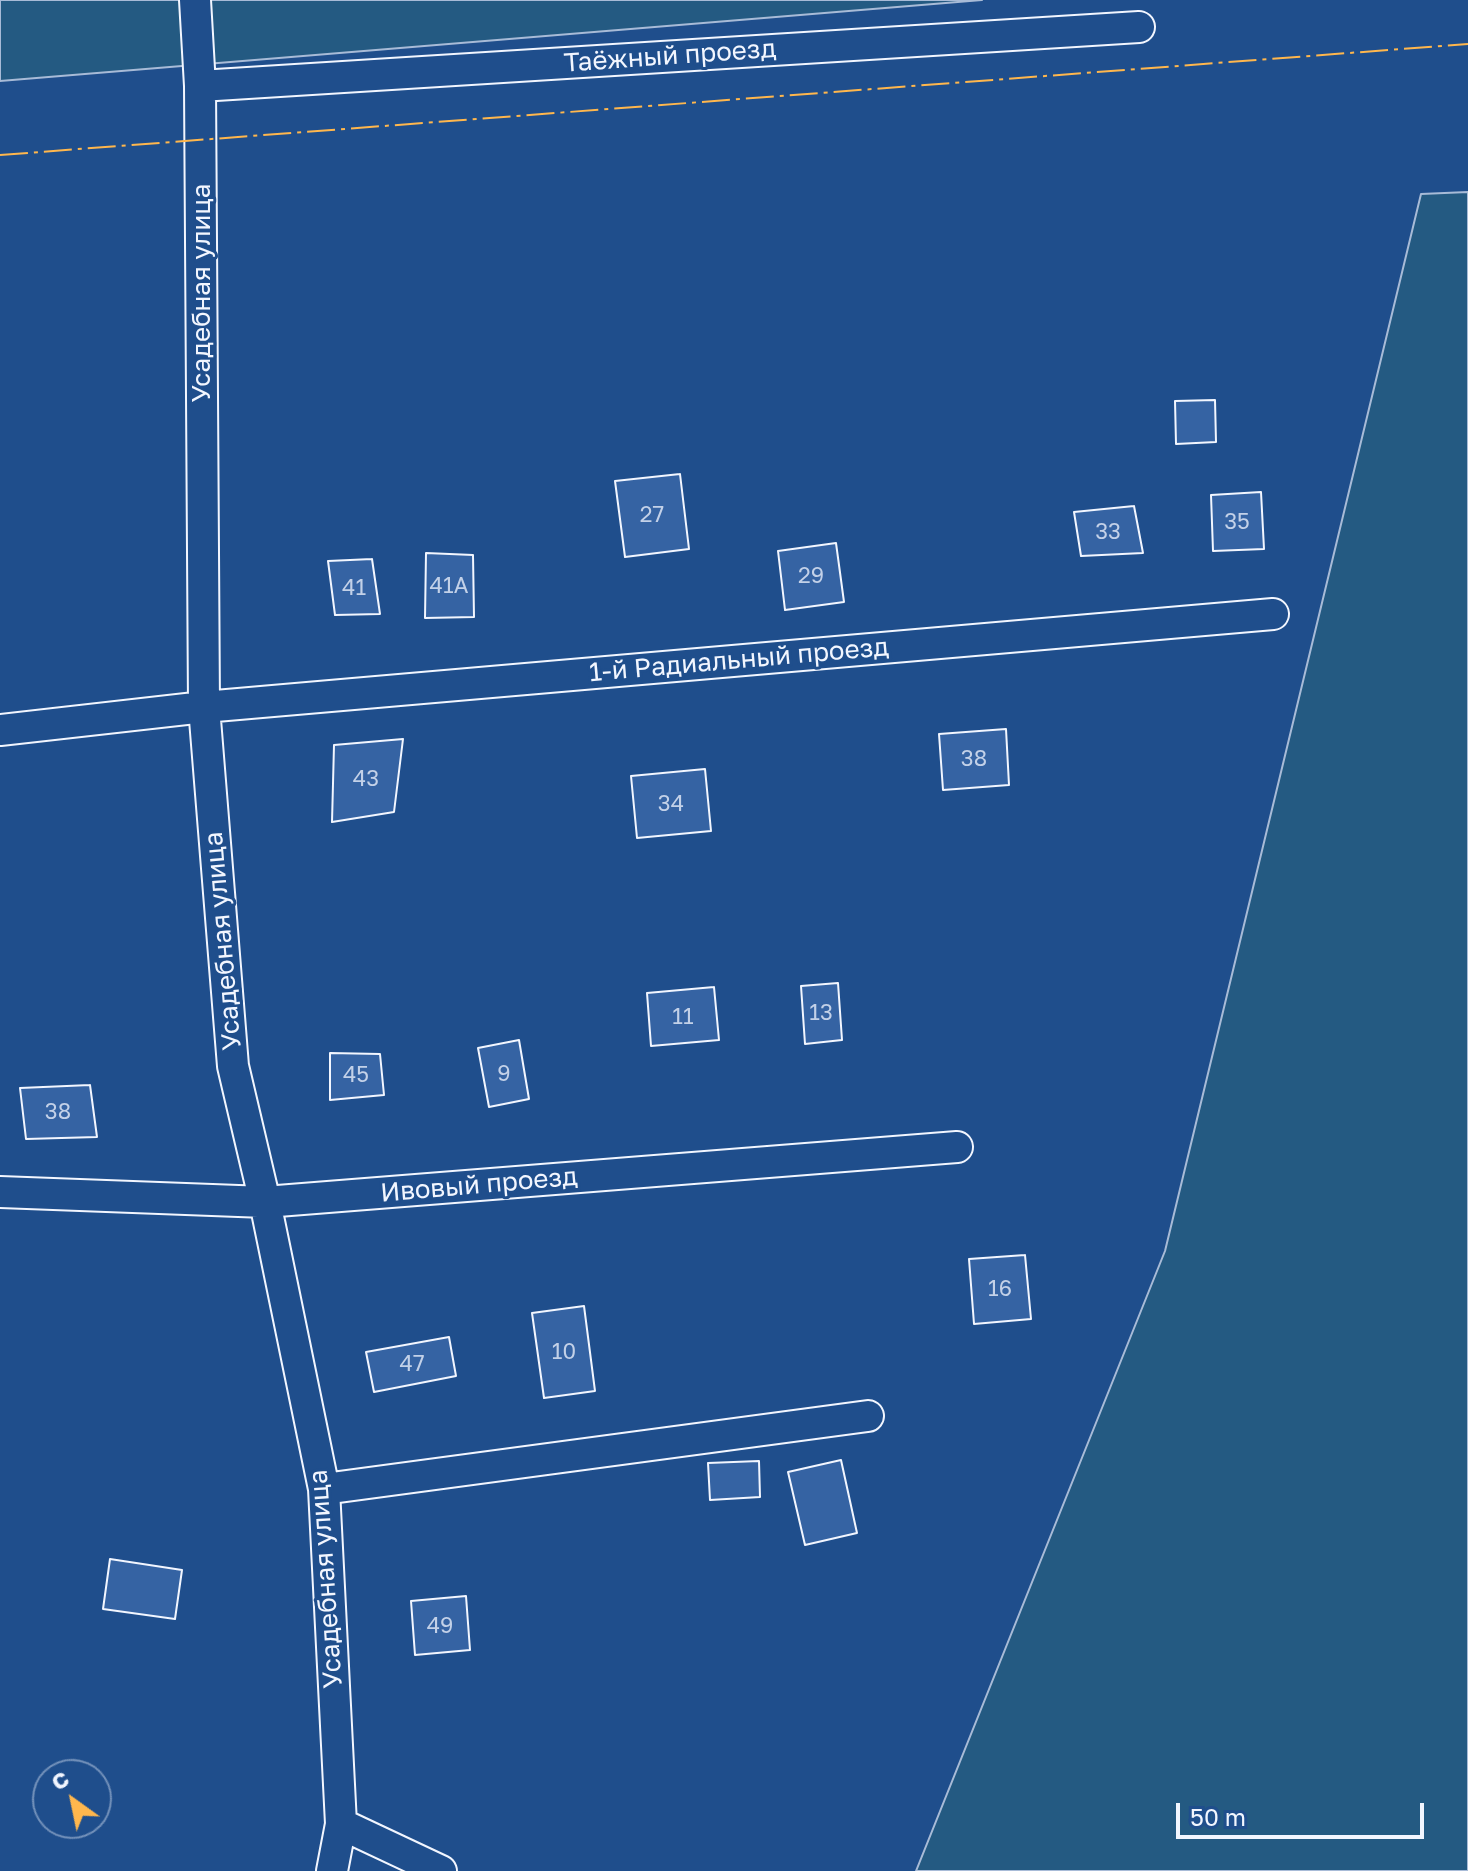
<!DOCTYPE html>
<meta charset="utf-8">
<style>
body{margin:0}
#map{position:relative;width:1468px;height:1871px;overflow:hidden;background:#1f4e8c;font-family:"Golos Text",sans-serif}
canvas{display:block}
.north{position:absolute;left:32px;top:1759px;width:80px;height:80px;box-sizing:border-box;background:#1f4e8c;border:2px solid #7391ba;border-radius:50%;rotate:327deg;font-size:22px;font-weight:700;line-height:32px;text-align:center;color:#f2f6ff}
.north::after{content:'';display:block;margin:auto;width:28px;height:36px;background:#ffb74d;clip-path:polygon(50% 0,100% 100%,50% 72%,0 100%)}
.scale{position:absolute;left:1176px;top:1803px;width:248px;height:36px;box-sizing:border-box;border:4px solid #f2f6ff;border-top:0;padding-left:10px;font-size:24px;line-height:28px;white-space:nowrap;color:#f2f6ff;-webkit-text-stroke:6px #1f4e8c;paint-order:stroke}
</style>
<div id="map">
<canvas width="1468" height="1871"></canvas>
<div class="north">С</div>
<div class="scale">50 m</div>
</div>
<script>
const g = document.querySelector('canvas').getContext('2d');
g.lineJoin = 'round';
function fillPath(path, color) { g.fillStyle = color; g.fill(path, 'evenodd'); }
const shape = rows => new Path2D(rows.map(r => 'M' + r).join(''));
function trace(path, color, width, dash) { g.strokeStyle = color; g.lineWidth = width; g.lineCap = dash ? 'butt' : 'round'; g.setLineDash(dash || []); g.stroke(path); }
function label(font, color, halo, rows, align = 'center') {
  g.font = font + ' "Golos Text",sans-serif'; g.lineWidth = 6; g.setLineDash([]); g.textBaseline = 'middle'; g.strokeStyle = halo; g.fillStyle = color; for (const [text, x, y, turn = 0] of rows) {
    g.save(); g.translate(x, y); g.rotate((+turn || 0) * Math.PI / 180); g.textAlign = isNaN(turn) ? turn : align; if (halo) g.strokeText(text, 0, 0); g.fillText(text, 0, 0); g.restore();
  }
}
const green = shape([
 [0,0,982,0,0,81,0,0],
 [1468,192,1468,1871,916,1871,1165,1251,1421,194,1468,192]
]);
const building = shape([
 [1215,400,1216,442,1176,444,1175,401,1215,400],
 [680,474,689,549,625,557,615,481,680,474],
 [1261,492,1264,549,1213,551,1211,495,1261,492],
 [1134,506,1143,553,1081,556,1074,512,1134,506],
 [836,543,844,602,785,610,778,551,836,543],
 [426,553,473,555,474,617,425,618,426,553],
 [372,559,380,614,335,615,328,561,372,559],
 [1006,729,1009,785,943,790,939,734,1006,729],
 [403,739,394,812,332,822,334,745,403,739],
 [705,769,711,831,637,838,631,776,705,769],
 [838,983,842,1040,805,1044,801,986,838,983],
 [714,987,719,1040,651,1046,647,993,714,987],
 [519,1040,529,1099,489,1107,478,1048,519,1040],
 [330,1053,380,1054,384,1095,330,1100,330,1053],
 [90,1085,97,1137,26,1139,20,1088,90,1085],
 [1025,1255,1031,1319,974,1324,969,1259,1025,1255],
 [584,1306,595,1391,544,1398,532,1313,584,1306],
 [449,1337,456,1376,374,1392,366,1352,449,1337],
 [841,1460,857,1533,805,1545,788,1472,841,1460],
 [759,1461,760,1497,710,1500,708,1463,759,1461],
 [110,1559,182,1570,175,1619,103,1609,110,1559],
 [466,1596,470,1650,415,1655,411,1601,466,1596]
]);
const minor = shape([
 [195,0,200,86,204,707,233,1066,265,1202,324,1489,341,1824,332,1871],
 [200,86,1139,27],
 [0,730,204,707,1273,614],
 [0,1192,265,1202,957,1147],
 [324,1489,868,1416],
 [341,1824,441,1871]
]);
const power = shape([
 [0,155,1468,44]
]);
const numberNames = [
 ["27",652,515],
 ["35",1237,522],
 ["33",1108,532],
 ["29",811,576],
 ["41А",449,586],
 ["41",354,588],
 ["38",974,759],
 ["43",366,779],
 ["34",671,804],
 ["13",821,1013],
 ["11",683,1017],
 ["9",504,1074],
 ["45",356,1075],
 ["38",58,1112],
 ["16",1000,1289],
 ["10",564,1352],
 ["47",412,1364],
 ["49",440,1626]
];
const streetNames = [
 ["Таёжный проезд",670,56,-4],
 ["Усадебная улица",202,293,-90],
 ["1-й Радиальный проезд",739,660,-5],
 ["Усадебная улица",223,941,-95],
 ["Ивовый проезд",479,1185,-5],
 ["Усадебная улица",326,1579,-94]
];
fillPath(green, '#245a82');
trace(green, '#a8bbd7', 2);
fillPath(building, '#3563a3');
trace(building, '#f2f6ff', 2);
trace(minor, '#f2f6ff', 34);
trace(minor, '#1f4e8c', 30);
trace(power, '#ffb74d', 2, [28, 6, 4, 6]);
label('22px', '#c3d1e8', null, numberNames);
label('26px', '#f2f6ff', '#1f4e8c', streetNames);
</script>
